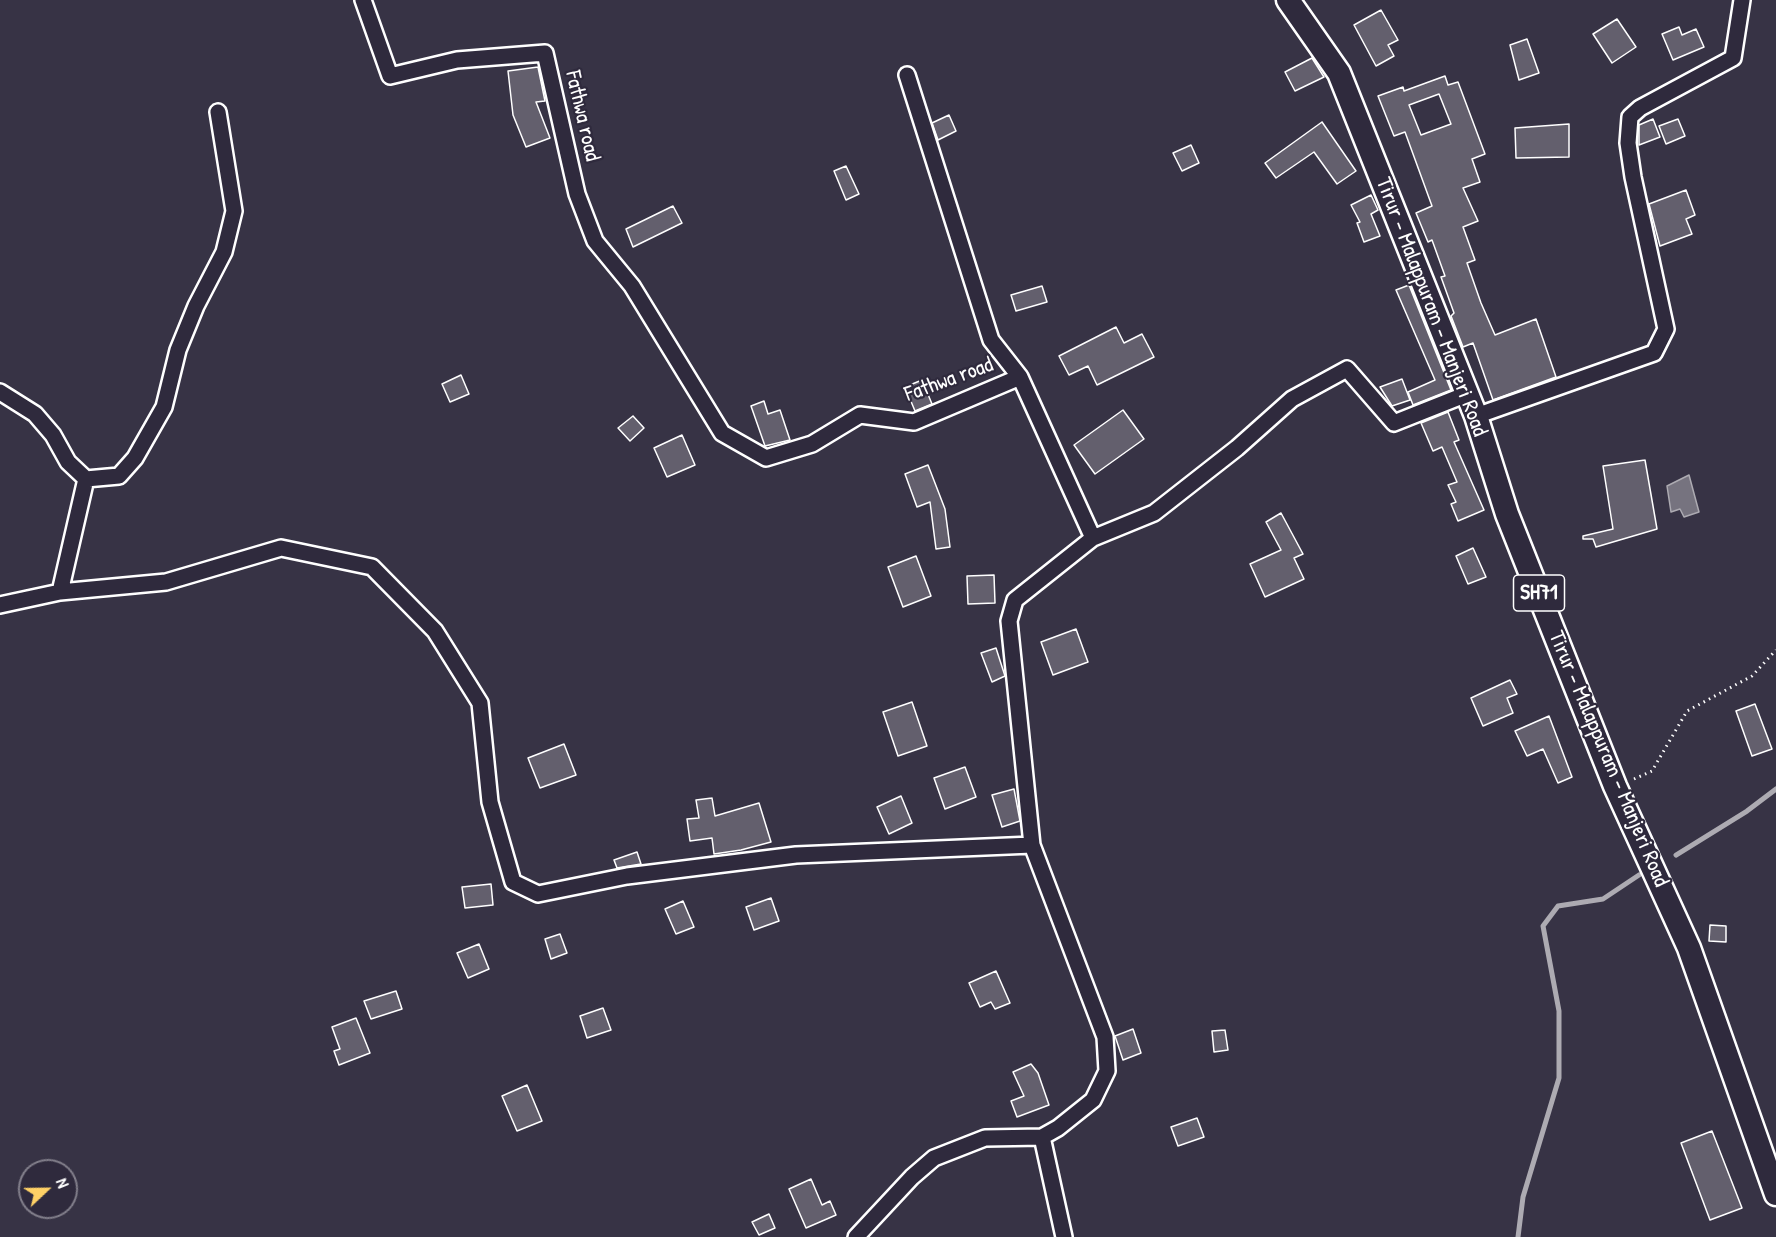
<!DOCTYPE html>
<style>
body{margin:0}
#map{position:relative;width:1776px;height:1237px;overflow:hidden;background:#373345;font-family:"Patrick Hand",sans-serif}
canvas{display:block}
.north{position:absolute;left:18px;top:1159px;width:60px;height:60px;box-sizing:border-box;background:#2f2a3d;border:2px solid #827f8b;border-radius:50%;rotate:68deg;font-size:16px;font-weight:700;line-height:24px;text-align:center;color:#fff}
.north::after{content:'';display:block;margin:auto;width:21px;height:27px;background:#ffd166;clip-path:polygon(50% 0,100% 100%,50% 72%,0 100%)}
</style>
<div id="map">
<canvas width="1776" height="1237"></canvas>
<div class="north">N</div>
</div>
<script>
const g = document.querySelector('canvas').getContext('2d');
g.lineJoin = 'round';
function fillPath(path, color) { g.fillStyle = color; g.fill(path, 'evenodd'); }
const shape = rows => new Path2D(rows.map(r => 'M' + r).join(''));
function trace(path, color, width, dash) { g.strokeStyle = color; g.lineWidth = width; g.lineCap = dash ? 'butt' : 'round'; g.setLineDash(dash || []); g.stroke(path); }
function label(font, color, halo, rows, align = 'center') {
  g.font = font + ' "Patrick Hand",sans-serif'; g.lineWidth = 4.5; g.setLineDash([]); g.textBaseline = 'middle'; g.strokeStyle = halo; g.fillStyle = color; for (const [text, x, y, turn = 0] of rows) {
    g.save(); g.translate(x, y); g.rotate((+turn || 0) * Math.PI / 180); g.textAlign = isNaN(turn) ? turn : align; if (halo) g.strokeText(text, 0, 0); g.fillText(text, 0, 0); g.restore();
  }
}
const water = shape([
 [1689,475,1699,512,1684,517,1680,509,1671,512,1667,486,1689,475]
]);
const stream = shape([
 [1676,855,1747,811,1776,789],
 [1518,1237,1523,1197,1559,1078,1559,1011,1543,926,1558,906,1603,899,1639,875]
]);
const building = shape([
 [1381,10,1398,40,1388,45,1394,56,1376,66,1354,25,1381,10],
 [1617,19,1636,47,1612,63,1593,34,1617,19],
 [1679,27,1682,35,1696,29,1704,47,1673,60,1662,34,1679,27],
 [1527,39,1539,73,1519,80,1510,45,1527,39],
 [1312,58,1324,77,1295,91,1285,72,1312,58],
 [538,67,545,101,536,102,550,138,526,147,513,115,508,71,538,67],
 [1445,76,1448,85,1458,82,1485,154,1472,159,1480,182,1463,188,1478,221,1463,227,1475,260,1467,263,1481,303,1495,335,1536,319,1556,377,1493,400,1473,343,1463,347,1451,316,1454,313,1441,277,1445,276,1432,240,1428,242,1416,213,1432,206,1405,132,1394,136,1378,96,1403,87,1404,91,1445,76],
 [1439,94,1451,124,1421,135,1409,105,1439,94],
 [949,115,956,131,938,140,932,123,949,115],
 [1653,119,1660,137,1639,145,1639,125,1653,119],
 [1678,119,1685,136,1666,144,1659,126,1678,119],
 [1322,122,1356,171,1337,184,1314,152,1276,178,1265,163,1322,122],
 [1569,124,1569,157,1516,158,1515,128,1569,124],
 [1191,145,1199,163,1182,171,1173,153,1191,145],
 [846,166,859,194,846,200,834,171,846,166],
 [1686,190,1695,215,1686,219,1692,234,1660,246,1649,204,1686,190],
 [1371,195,1378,210,1371,214,1380,236,1364,242,1357,223,1360,222,1351,205,1371,195],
 [673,206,682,223,633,247,626,229,673,206],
 [1409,285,1451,390,1413,405,1408,392,1435,380,1396,290,1409,285],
 [1042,286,1047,302,1016,311,1011,295,1042,286],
 [1116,327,1124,343,1142,334,1154,357,1097,385,1088,366,1069,375,1059,356,1116,327],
 [461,375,469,394,450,402,442,384,461,375],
 [1402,379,1410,400,1392,406,1380,387,1402,379],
 [922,380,932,404,915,411,905,387,922,380],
 [764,401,768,414,780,410,790,440,765,446,751,406,764,401],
 [1123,410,1144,439,1095,474,1074,445,1123,410],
 [1448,412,1459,440,1454,442,1484,510,1458,521,1451,504,1456,502,1448,485,1457,482,1442,447,1433,451,1421,423,1448,412],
 [633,416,644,428,630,441,618,428,633,416],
 [682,435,695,465,667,477,654,448,682,435],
 [1645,460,1657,529,1596,547,1593,539,1583,539,1583,536,1613,529,1603,466,1645,460],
 [928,465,945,509,950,547,936,549,930,502,917,507,905,474,928,465],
 [1281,513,1303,554,1294,558,1304,579,1265,597,1250,564,1281,550,1266,522,1281,513],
 [1473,548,1486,577,1468,584,1456,556,1473,548],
 [916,556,931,596,903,607,888,567,916,556],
 [994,575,995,603,968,604,967,576,994,575],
 [1076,629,1088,662,1053,675,1041,642,1076,629],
 [996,648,1005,676,992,682,981,653,996,648],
 [1510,680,1517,694,1507,698,1513,713,1483,726,1471,698,1510,680],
 [912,702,927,746,898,756,883,712,912,702],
 [1755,704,1772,749,1752,756,1736,711,1755,704],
 [1549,716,1572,777,1558,783,1543,749,1527,756,1515,731,1549,716],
 [564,744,576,775,540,788,528,758,564,744],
 [965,767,976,797,945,809,934,778,965,767],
 [1014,789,1020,821,1002,827,992,795,1014,789],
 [901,796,912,823,889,834,877,807,901,796],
 [712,798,715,816,759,803,771,842,741,850,714,854,712,838,690,841,687,819,699,818,696,800,712,798],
 [637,852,641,864,617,868,614,860,637,852],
 [491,884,493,905,465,908,462,887,491,884],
 [771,898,779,921,754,930,746,907,771,898],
 [683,901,694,927,676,934,665,909,683,901],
 [1710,925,1726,926,1726,942,1709,941,1710,925],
 [560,934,567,953,551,959,545,939,560,934],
 [479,944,489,969,468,978,457,953,479,944],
 [996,971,1010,1003,995,1009,991,1002,980,1007,969,983,996,971],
 [396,991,402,1009,371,1019,364,1001,396,991],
 [603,1008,611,1030,587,1038,580,1016,603,1008],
 [356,1018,370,1053,339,1065,334,1051,340,1049,332,1027,356,1018],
 [1133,1029,1141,1053,1123,1060,1115,1036,1133,1029],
 [1225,1030,1228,1050,1214,1052,1212,1031,1225,1030],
 [1031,1064,1038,1073,1049,1105,1017,1117,1011,1101,1024,1096,1013,1072,1031,1064],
 [527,1085,542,1121,517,1131,502,1096,527,1085],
 [1197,1118,1204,1137,1178,1146,1171,1127,1197,1118],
 [1712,1131,1742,1208,1710,1220,1681,1143,1712,1131],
 [811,1179,822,1205,830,1201,836,1215,806,1228,789,1189,811,1179],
 [769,1214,775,1228,759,1235,752,1222,769,1214]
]);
const path = shape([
 [1634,779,1652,771,1687,711,1752,676,1776,650]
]);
const street = shape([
 [363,0,390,76,457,60,545,53,577,194,595,241,632,286,722,433,766,458,812,444,860,415,914,422,1020,377,1093,538,1154,513,1237,448,1292,399,1347,369,1394,423,1467,394],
 [907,75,991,340,1020,377],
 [0,392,35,414,53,435,68,462,86,479,119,476,135,458,164,407,178,350,196,306,224,252,234,211,218,112],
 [1476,416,1654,353,1666,329,1633,177,1628,143,1630,117,1640,108,1733,58,1742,0],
 [60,592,166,582,281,548,372,567,435,631,480,703,490,802,513,882,538,894,627,876,796,855,1032,845],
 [0,605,60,592,86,479],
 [1042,1137,1064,1237],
 [856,1237,912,1177,934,1158,985,1138,1042,1137,1058,1128,1093,1100,1107,1071,1105,1037,1032,845,1009,621,1015,600,1093,538]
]);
const primary = shape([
 [1288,0,1339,73,1476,416,1507,514,1615,786,1689,948,1776,1194]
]);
const shields = [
 [1539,593,51]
];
const shieldNames = [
 ["SH71",1539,593]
];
const streetNames = [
 ["Fathwa road",582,116,77],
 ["Tirur - Malappuram - Manjeri Road",1431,307,69],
 ["Fathwa road",949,380,-20],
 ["Tirur - Malappuram - Manjeri Road",1608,759,67]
];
fillPath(water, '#76737f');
trace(water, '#adabb2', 1.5);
trace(stream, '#adabb2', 5);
fillPath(building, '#635f6d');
trace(building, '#fff', 1.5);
trace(street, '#fff', 20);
trace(primary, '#fff', 27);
trace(path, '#fff', 3, [1.5, 4.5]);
trace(street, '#2f2a3d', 15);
trace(primary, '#2f2a3d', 22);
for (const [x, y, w] of shields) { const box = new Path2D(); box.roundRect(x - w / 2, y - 18, w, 36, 4.5); g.fillStyle = '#2f2a3d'; g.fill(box); trace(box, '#fff', 1.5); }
label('bold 21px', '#fff', null, shieldNames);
label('22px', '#fff', '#2f2a3d', streetNames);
</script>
